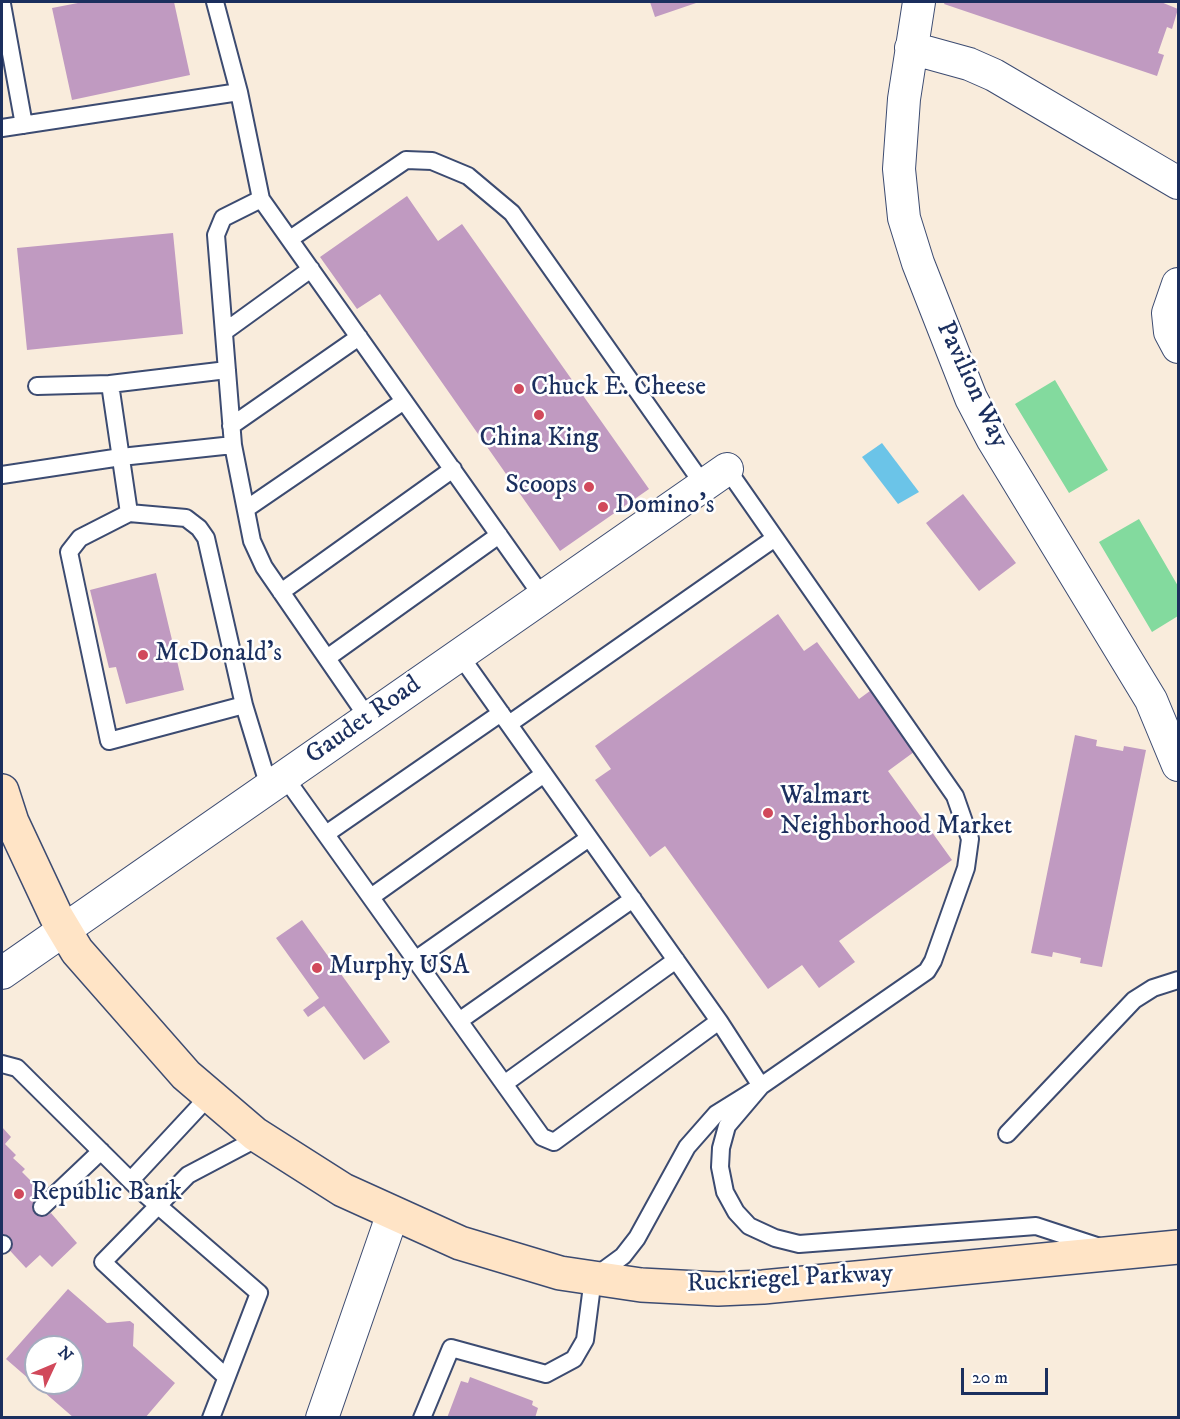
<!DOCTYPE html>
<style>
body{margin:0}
#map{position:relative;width:1180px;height:1419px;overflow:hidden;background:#f9ecdc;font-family:"IM FELL DW Pica",serif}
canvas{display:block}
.frame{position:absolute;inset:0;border:3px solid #1b2f5e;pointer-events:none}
.north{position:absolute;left:24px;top:1335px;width:60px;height:60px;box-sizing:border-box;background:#fff;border:2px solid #a4acbf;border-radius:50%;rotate:46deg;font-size:16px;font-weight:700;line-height:24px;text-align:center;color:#1b2f5e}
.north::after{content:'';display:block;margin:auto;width:21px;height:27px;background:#d1495b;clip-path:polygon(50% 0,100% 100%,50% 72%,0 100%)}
.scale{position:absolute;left:961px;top:1368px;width:87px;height:27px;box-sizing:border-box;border:3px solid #1b2f5e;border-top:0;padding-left:8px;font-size:18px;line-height:21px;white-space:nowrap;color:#1b2f5e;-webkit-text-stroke:4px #fff;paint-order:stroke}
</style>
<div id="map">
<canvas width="1180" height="1419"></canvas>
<div class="frame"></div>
<div class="north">N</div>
<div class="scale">20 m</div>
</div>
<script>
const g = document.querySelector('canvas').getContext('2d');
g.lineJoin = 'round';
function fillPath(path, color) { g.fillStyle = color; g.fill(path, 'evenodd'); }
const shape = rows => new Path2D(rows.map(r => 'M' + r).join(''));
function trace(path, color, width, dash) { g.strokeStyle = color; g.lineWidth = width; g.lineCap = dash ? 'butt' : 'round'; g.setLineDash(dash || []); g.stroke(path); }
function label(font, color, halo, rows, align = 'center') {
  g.font = font + ' "IM FELL DW Pica",serif'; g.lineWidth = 5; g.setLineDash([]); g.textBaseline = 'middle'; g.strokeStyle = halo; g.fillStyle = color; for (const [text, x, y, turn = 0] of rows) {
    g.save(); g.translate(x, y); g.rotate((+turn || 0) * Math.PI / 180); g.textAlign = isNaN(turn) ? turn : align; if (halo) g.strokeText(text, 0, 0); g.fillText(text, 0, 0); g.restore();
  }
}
const green = shape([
 [1055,380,1108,470,1069,493,1015,404],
 [1139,519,1178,586,1178,616,1152,632,1099,542]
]);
const water = shape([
 [882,443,919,492,898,504,862,457]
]);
const building = shape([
 [83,2,174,2,190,75,72,100,52,8],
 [650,2,699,2,655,17],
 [945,2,1161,2,1178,9,1172,29,1167,27,1158,53,1164,55,1157,76,944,4],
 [407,196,438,241,462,224,649,489,560,551,380,294,357,309,320,257],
 [173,233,183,334,27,350,17,248],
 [963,494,1016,563,979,591,926,523],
 [156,573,184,690,126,704,116,667,109,668,90,590],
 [778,614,804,651,817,642,859,699,874,688,918,749,888,771,952,860,839,941,855,962,819,988,802,965,768,989,665,846,650,857,595,780,611,769,595,746],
 [1075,735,1097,740,1096,746,1123,751,1124,746,1146,750,1102,967,1080,963,1081,958,1053,952,1052,957,1031,953],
 [302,920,390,1042,364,1060,324,1006,308,1017,303,1010,319,998,276,938],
 [2,1127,11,1137,5,1144,16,1155,13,1158,25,1169,22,1172,40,1190,32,1198,48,1215,51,1213,77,1243,52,1267,40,1255,26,1268,2,1242],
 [68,1289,107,1323,130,1321,134,1324,133,1346,175,1383,145,1418,74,1418,6,1359],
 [36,1347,72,1347,72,1383,36,1383],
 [470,1377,533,1401,532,1405,538,1408,535,1418,447,1418,461,1381,468,1383]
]);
const lane = shape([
 [215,2,239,92,261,199],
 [2,4,24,125],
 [2,128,239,92],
 [290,239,406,160,432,161,468,176,512,213,703,484],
 [224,332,311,269],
 [37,386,110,384],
 [231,426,359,337],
 [233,445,216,235,223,218,261,199,542,596],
 [2,475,121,457,233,445,252,541,264,567,368,718],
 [246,509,404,401],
 [129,513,186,518,199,528,206,538,244,705,109,741,69,552,80,538,129,513],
 [129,513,110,384,227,370],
 [281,592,453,469],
 [327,658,499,535],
 [244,705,269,787],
 [509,724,775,538],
 [284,776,542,1137,554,1142,719,1021,459,654],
 [326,834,501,713],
 [371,897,544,774],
 [415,960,589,838],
 [459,1021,633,899],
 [719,1021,761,1086,927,971,933,961,966,868,970,839,955,796,727,469],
 [2,1064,17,1068,140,1190,259,1293,211,1418],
 [504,1084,676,960],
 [1007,1134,1134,1000,1153,988,1178,980],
 [131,1180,210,1095],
 [42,1207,101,1151],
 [2,1245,3,1244],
 [226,1377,103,1262,188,1175,260,1137],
 [422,1418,451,1348,546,1374,574,1359,585,1340,593,1278,623,1256,637,1238,687,1147,716,1114,761,1086,727,1126,721,1148,720,1167,725,1192,736,1212,749,1226,775,1238,799,1244,1036,1226,1097,1246]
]);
const street = shape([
 [919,2,904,99,899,169,904,218,918,263,971,398,993,440,1151,700,1178,765],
 [911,48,969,64,994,75,1178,183],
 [1178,284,1168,313,1170,332,1178,347],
 [2,973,727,469],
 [322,1418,393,1213]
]);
const secondary = shape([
 [2,791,12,822,56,916,77,951,186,1075,255,1134,343,1190,460,1243,560,1273,641,1285,718,1289,763,1287,1178,1247]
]);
const markers = [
 [519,389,6,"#d1495b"],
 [539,415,6,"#d1495b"],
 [589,487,6,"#d1495b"],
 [603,507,6,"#d1495b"],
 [143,655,6,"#d1495b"],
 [768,813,6,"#d1495b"],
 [317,968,6,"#d1495b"],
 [19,1194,6,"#d1495b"]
];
const streetNames = [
 ["Pavilion Way",971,385,65],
 ["Gaudet Road",364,721,-35],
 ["Ruckriegel Parkway",790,1280,-3]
];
const poiNames = [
 ["Chuck E. Cheese",531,389],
 ["China King",539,440,"center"],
 ["Scoops",577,487,"right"],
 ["Domino's",615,507],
 ["McDonald's",155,655],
 ["Walmart",780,798],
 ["Neighborhood Market",780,828],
 ["Murphy USA",329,968],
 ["Republic Bank",31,1194]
];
fillPath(green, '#83da9e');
fillPath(water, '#6bc4e8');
fillPath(building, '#c09ac1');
trace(lane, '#3c4b71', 20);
trace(street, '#3c4b71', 34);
trace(secondary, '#3c4b71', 36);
trace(lane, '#fff', 16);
trace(street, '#fff', 32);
trace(secondary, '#ffe4c6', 33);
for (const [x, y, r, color] of markers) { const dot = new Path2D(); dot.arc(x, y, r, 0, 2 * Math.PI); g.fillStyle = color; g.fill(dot); trace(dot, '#fff', 2); }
label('26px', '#1b2f5e', '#fff', streetNames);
label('26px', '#1b2f5e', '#fff', poiNames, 'left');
</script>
